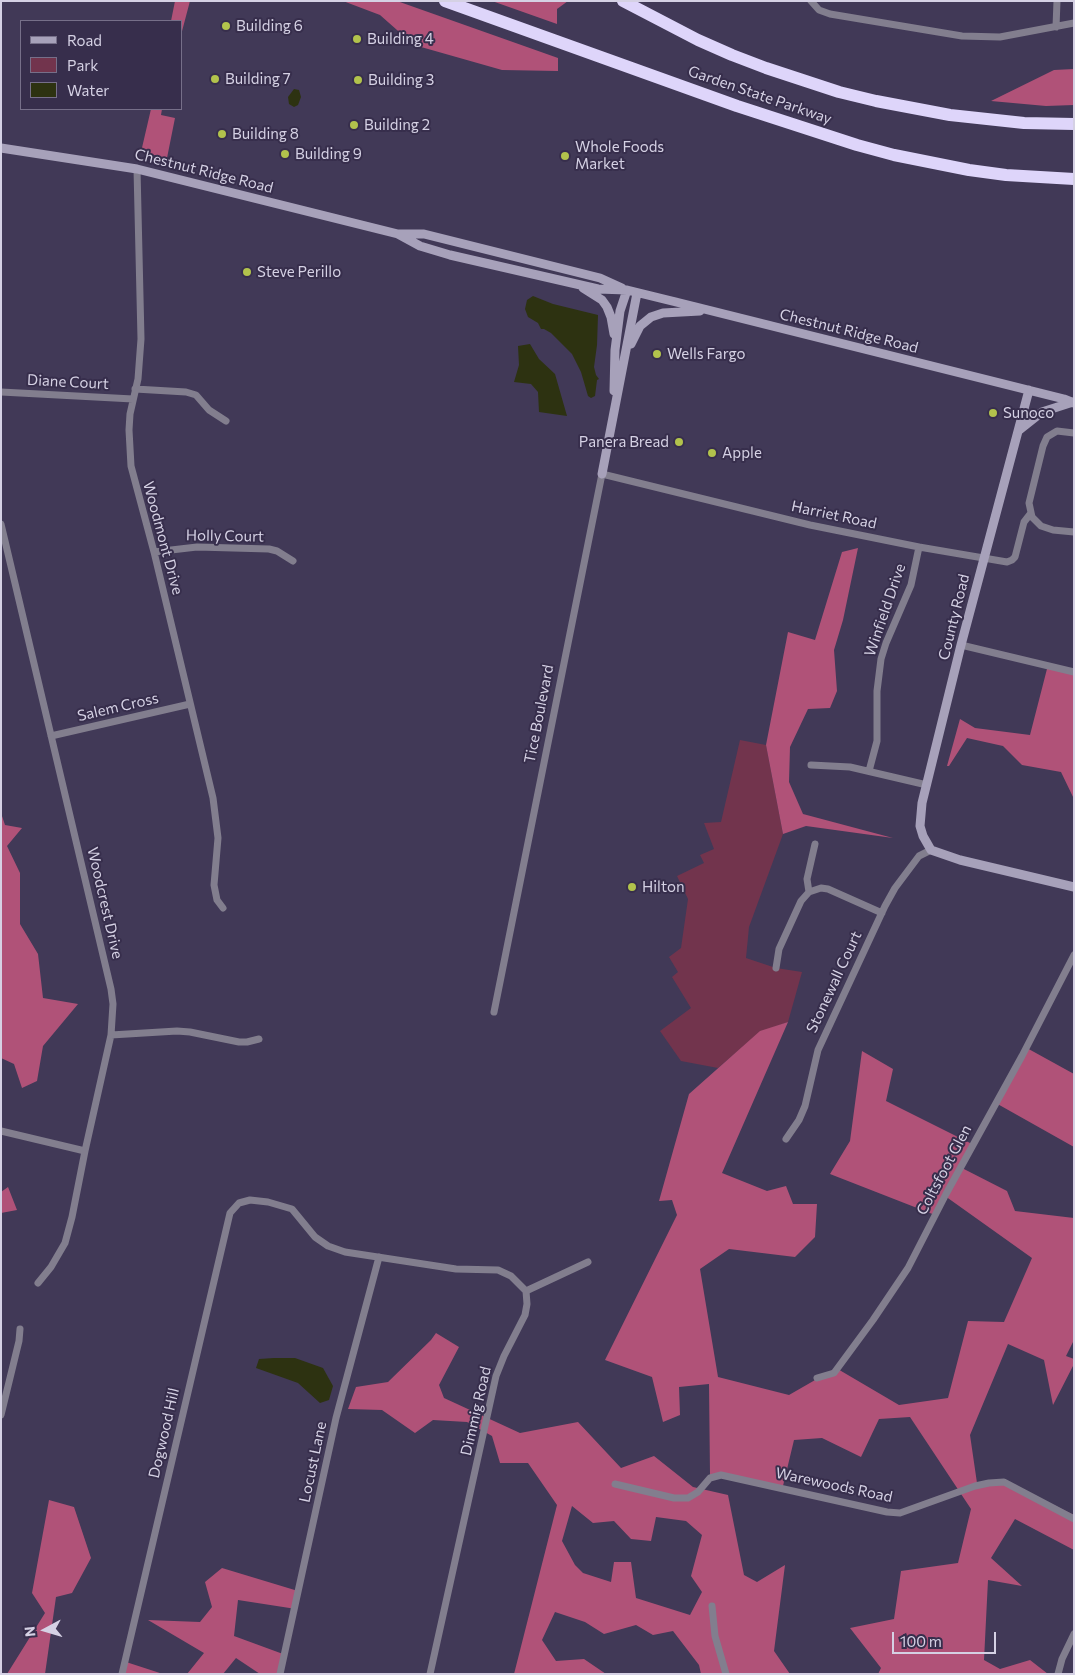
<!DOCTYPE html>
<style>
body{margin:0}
#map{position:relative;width:1075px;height:1675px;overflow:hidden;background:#413957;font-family:Commissioner,sans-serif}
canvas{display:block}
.frame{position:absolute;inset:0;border:2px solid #d5d1e4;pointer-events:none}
.legend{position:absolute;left:20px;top:20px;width:162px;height:90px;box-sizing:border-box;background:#372e4c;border:1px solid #766f89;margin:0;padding:6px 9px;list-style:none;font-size:15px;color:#d5d1e4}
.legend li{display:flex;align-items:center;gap:10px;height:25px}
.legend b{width:25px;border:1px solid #766f89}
.north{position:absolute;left:20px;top:1605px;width:50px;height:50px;-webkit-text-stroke:4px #372e4c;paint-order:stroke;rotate:264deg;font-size:14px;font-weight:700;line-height:20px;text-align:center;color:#d5d1e4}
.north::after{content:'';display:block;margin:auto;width:18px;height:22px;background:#d5d1e4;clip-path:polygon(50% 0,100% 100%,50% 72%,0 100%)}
.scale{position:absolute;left:892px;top:1632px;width:104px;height:22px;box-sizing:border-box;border:2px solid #d5d1e4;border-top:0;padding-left:6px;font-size:15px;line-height:18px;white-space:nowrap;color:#d5d1e4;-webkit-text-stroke:4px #372e4c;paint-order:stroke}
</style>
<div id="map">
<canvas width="1075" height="1675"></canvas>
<div class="frame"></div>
<ul class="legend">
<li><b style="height:6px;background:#a7a1ba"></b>Road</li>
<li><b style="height:14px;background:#72344d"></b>Park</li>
<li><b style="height:14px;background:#2d3211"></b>Water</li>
</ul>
<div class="north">N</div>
<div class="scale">100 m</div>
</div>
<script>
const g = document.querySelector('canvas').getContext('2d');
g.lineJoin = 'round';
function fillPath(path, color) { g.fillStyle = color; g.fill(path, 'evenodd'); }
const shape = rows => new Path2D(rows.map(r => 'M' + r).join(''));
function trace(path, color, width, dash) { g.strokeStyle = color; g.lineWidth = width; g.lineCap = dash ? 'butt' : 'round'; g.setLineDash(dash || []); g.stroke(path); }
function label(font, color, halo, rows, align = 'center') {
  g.font = font + ' Commissioner,sans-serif'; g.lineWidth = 4; g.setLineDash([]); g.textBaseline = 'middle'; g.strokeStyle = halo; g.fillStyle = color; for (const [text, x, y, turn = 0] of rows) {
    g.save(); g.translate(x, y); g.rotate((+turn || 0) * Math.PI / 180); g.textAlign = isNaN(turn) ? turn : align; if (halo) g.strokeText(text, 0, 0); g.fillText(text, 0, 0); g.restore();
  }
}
const green = shape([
 [740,740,766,745,783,834,749,927,746,958,776,968,802,972,788,1022,760,1032,718,1068,681,1061,660,1031,691,1008,672,977,678,972,669,957,681,948,688,899,677,876,704,863,700,855,714,849,704,823,721,822]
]);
const forest = shape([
 [175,1,190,1,181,35,181,21,171,21],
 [343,1,397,1,558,58,558,71,502,70,414,45,380,15],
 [492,1,568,1,557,9,557,24],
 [1074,69,1074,105,1046,106,991,101,1054,70],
 [151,109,162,109,161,115,175,118,167,158,141,152],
 [858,548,843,620,834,650,837,691,830,708,808,709,790,747,789,782,803,814,893,838,806,826,783,834,766,745,788,632,815,640,842,552],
 [1048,665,1074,671,1074,799,1061,772,1022,765,1003,746,967,738,949,766,947,766,960,719,975,728,1030,735],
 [1,813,5,825,22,828,7,846,20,873,20,924,38,954,43,998,78,1004,43,1046,37,1081,22,1088,14,1064,1,1058],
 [788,1022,722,1173,767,1191,786,1186,793,1204,817,1204,815,1237,795,1257,729,1249,700,1269,718,1377,789,1395,836,1368,899,1405,948,1398,968,1321,1004,1322,1032,1258,945,1196,935,1215,830,1174,850,1141,862,1051,893,1069,886,1101,972,1144,960,1167,1007,1191,1015,1211,1074,1218,1074,1340,1066,1356,1074,1359,1074,1364,1053,1405,1044,1360,1008,1344,970,1435,977,1483,1013,1485,1074,1515,1074,1550,1015,1519,991,1558,1022,1586,988,1580,984,1660,1000,1669,1030,1660,1048,1674,878,1674,881,1668,850,1628,894,1619,901,1571,958,1563,971,1509,910,1417,879,1419,861,1457,822,1438,794,1440,782,1490,710,1475,709,1384,679,1387,680,1415,663,1422,652,1377,605,1360,677,1215,672,1200,659,1201,689,1094,760,1031],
 [1025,1047,1074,1074,1074,1147,994,1102],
 [8,1187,17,1210,1,1213,1,1192],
 [436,1333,459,1347,439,1385,444,1398,520,1433,578,1422,621,1468,654,1456,693,1487,728,1495,744,1575,757,1582,785,1565,774,1651,790,1674,701,1674,699,1665,673,1631,653,1635,636,1625,604,1634,585,1622,555,1612,542,1640,556,1661,584,1659,606,1674,514,1674,557,1505,528,1463,500,1463,492,1436,467,1422,433,1420,415,1433,382,1410,348,1409,356,1387,388,1382,431,1340],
 [572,1506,593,1523,614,1521,631,1539,651,1541,656,1517,686,1521,702,1535,691,1576,702,1592,690,1615,636,1598,631,1562,614,1562,611,1582,583,1573,575,1565,562,1541],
 [49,1500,74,1507,91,1558,72,1593,56,1597,45,1674,7,1674,45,1613,32,1593],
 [222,1568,298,1591,296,1609,238,1600,234,1636,283,1654,279,1674,260,1674,236,1658,223,1674,187,1674,204,1653,148,1620,200,1622,212,1607,205,1582],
 [123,1661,163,1674,120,1674]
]);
const water = shape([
 [294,89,299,90,301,97,298,105,294,107,289,104,288,97],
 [533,296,553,304,598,315,597,345,594,367,596,375,599,379,597,380,595,396,591,398,588,396,581,372,572,354,551,333,544,329,541,329,538,323,528,317,525,309,527,300],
 [530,344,539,359,555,374,567,416,539,412,538,392,531,384,514,382,519,365,518,346],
 [274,1358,295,1358,323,1368,333,1386,329,1400,320,1403,298,1383,256,1368,259,1359]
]);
const street = shape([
 [811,1,819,10,830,14,962,36,1000,37,1074,23],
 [1056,27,1057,1],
 [137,169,141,339,138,379,130,414,129,430,131,466,154,552,213,798,218,838,214,885,217,900,223,908],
 [135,389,186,392,196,395,209,410,226,421],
 [1,392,133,399],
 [1074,433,1057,431,1047,437,1043,446,1029,503,1032,517,1041,526,1053,530,1074,532],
 [1,524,111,989,113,1004,111,1035,85,1151,72,1217,65,1243,51,1267,38,1283],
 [154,552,197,547,269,549,277,551,293,561],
 [961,645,1074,672],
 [51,736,190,704],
 [811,765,850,767,927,785],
 [869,771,877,741,877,691,881,659,886,643,911,585,919,547],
 [809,892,821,888,828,889,882,913],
 [776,968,779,949,801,901,809,892,807,879,815,844],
 [494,1012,602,474,810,525,919,547,1007,562,1012,560,1015,557,1024,522,1031,513],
 [111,1035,177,1031,190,1032,239,1042,247,1042,259,1039],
 [1,1131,85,1151],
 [786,1139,799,1120,805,1106,818,1050,885,906,895,888,919,856,931,850],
 [526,1291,588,1262],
 [817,1378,834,1373,873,1320,908,1268,946,1194,1022,1056,1074,955],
 [1,1415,19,1341,20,1329],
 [615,1484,674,1498,688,1498,698,1492,710,1478,721,1475,887,1512,900,1513,975,1486,989,1483,1004,1482,1074,1519],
 [712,1606,715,1636,726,1674],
 [122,1674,230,1213,239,1203,250,1200,268,1202,292,1209,315,1237,328,1246,345,1252,456,1269,498,1270,511,1276,526,1291,527,1304,525,1315,504,1356,496,1376,430,1674],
 [280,1674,336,1418,379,1257],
 [1058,1674,1062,1659,1074,1634]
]);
const secondary = shape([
 [1,148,137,169,398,234,424,234,600,278,622,288],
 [398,234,420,246,450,255,598,289,627,290,676,302,1064,399,1074,403],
 [583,288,602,300,607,307,611,317,614,334],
 [631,344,640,326,651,317,663,313,700,311],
 [1029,390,961,645,922,803,920,826,923,836,931,850,960,860,1074,887],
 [614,391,615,350,620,311,627,290],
 [1018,431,1042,412,1073,402],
 [602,474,637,293]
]);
const highway = shape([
 [445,1,737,106,857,145,894,155,969,170,1006,175,1074,179],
 [623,1,698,40,732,55,766,68,839,92,876,101,950,115,1024,123,1074,124]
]);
const markers = [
 [226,26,5,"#b2c34c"],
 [357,39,5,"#b2c34c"],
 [215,79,5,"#b2c34c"],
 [358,80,5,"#b2c34c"],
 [354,125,5,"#b2c34c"],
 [222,134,5,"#b2c34c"],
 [285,154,5,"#b2c34c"],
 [565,156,5,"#b2c34c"],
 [247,272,5,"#b2c34c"],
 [657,354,5,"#b2c34c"],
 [993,413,5,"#b2c34c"],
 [679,442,5,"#b2c34c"],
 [712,453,5,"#b2c34c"],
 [632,887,5,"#b2c34c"]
];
const poiNames = [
 ["Building 6",236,26],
 ["Building 4",367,39],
 ["Building 7",225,79],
 ["Building 3",368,80],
 ["Building 2",364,125],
 ["Building 8",232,134],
 ["Whole Foods",575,147],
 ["Market",575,164],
 ["Building 9",295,154],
 ["Steve Perillo",257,272],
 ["Wells Fargo",667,354],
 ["Sunoco",1003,413],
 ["Panera Bread",669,442,"right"],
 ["Apple",722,453],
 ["Hilton",642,887]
];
const streetNames = [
 ["Garden State Parkway",760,95,19],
 ["Chestnut Ridge Road",204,171,14],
 ["Chestnut Ridge Road",849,331,14],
 ["Diane Court",68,382,3],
 ["Harriet Road",834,515,12],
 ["Holly Court",225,536,1],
 ["Woodmont Drive",163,538,75],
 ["Winfield Drive",885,610,-71],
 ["County Road",954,617,-76],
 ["Salem Cross",118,707,-13],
 ["Tice Boulevard",539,714,-79],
 ["Woodcrest Drive",105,903,77],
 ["Stonewall Court",834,982,-65],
 ["Coltsfoot Glen",944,1170,-62],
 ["Dimmig Road",476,1411,-77],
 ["Dogwood Hill",164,1433,-77],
 ["Locust Lane",313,1462,-78],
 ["Warewoods Road",834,1485,12]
];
fillPath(green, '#72344d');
fillPath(forest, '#b05278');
fillPath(water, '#2d3211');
trace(street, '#827e8e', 7);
trace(secondary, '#a7a1ba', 9);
trace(highway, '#ded5fa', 12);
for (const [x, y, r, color] of markers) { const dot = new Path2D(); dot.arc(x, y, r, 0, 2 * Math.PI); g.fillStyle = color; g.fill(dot); trace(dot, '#372e4c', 2); }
label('15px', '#d5d1e4', '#372e4c', poiNames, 'left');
label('15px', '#d5d1e4', '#372e4c', streetNames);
</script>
